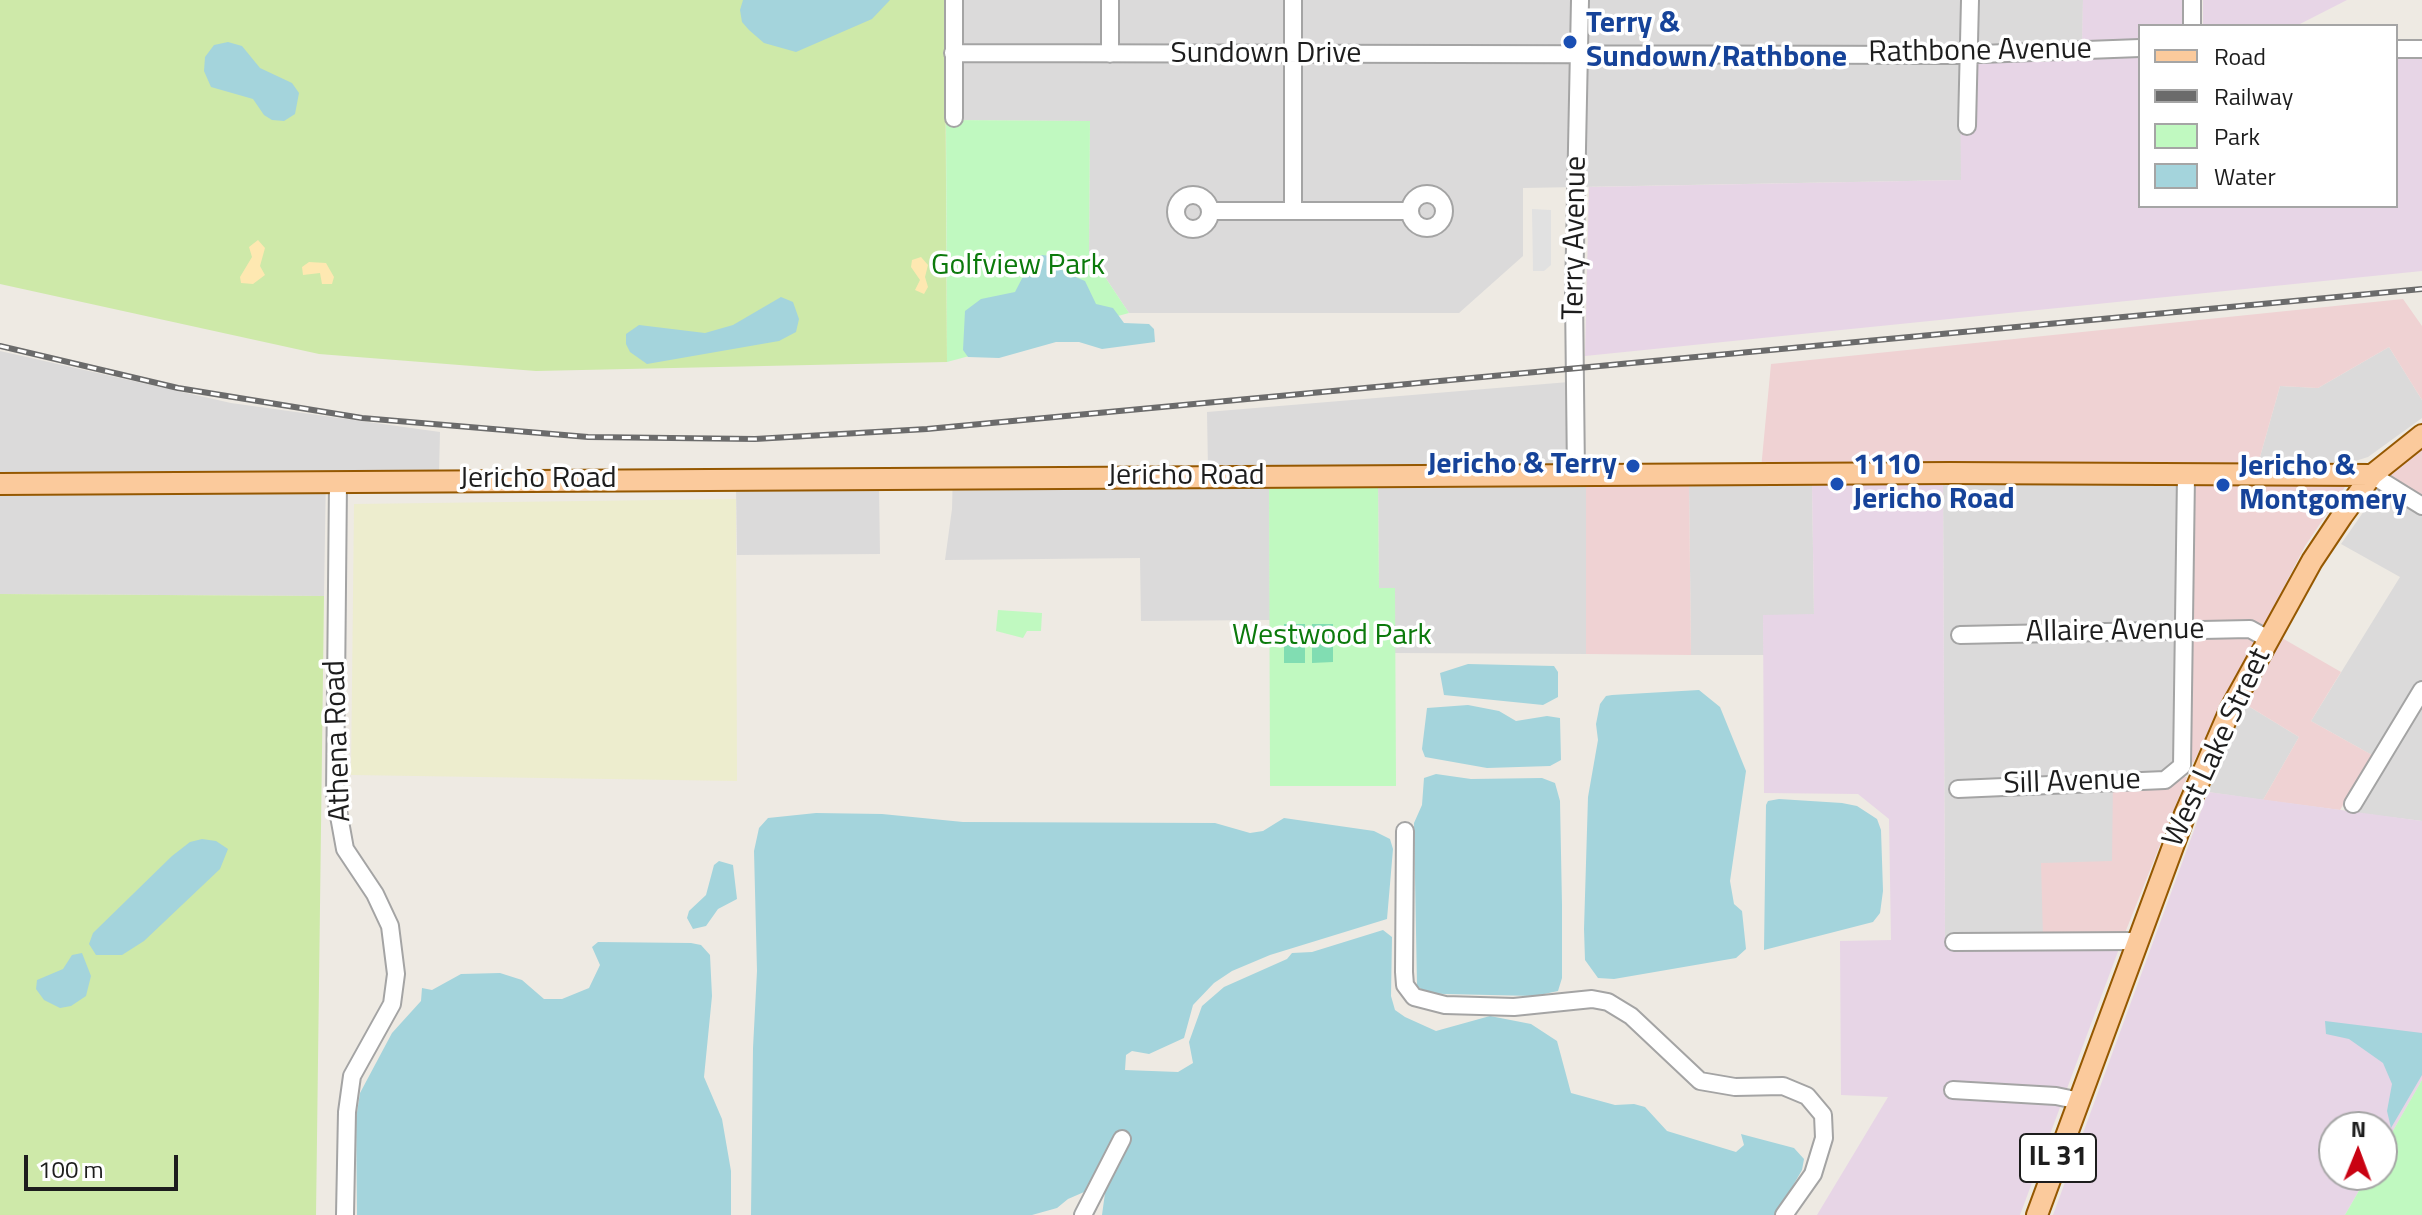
<!DOCTYPE html>
<style>
body{margin:0}
#map{position:relative;width:2422px;height:1215px;overflow:hidden;background:#eeeae3;font-family:"Titillium Web",sans-serif}
canvas{display:block}
.legend{position:absolute;left:2138px;top:24px;width:260px;height:184px;box-sizing:border-box;background:#fff;border:2px solid #a5a5a5;margin:0;padding:10px 14px;list-style:none;font-size:24px;color:#1d1d1d}
.legend li{display:flex;align-items:center;gap:16px;height:40px}
.legend b{width:40px;border:2px solid #a5a5a5}
.north{position:absolute;left:2318px;top:1111px;width:80px;height:80px;box-sizing:border-box;background:#fff;border:2px solid #a5a5a5;border-radius:50%;rotate:1deg;font-size:22px;font-weight:700;line-height:32px;text-align:center;color:#1d1d1d}
.north::after{content:'';display:block;margin:auto;width:28px;height:36px;background:#c90212;clip-path:polygon(50% 0,100% 100%,50% 72%,0 100%)}
.scale{position:absolute;left:24px;top:1155px;width:154px;height:36px;box-sizing:border-box;border:4px solid #1d1d1d;border-top:0;padding-left:10px;font-size:24px;line-height:28px;white-space:nowrap;color:#1d1d1d;-webkit-text-stroke:6px #fff;paint-order:stroke}
</style>
<div id="map">
<canvas width="2422" height="1215"></canvas>
<ul class="legend">
<li><b style="height:10px;background:#fbca9c"></b>Road</li>
<li><b style="height:10px;background:#6b6b6b"></b>Railway</li>
<li><b style="height:22px;background:#c0f9c0"></b>Park</li>
<li><b style="height:22px;background:#a4d4dc"></b>Water</li>
</ul>
<div class="north">N</div>
<div class="scale">100 m</div>
</div>
<script>
const g = document.querySelector('canvas').getContext('2d');
g.lineJoin = 'round';
function fillPath(path, color) { g.fillStyle = color; g.fill(path, 'evenodd'); }
const shape = rows => new Path2D(rows.map(r => 'M' + r).join(''));
function trace(path, color, width, dash) { g.strokeStyle = color; g.lineWidth = width; g.lineCap = dash ? 'butt' : 'round'; g.setLineDash(dash || []); g.stroke(path); }
function label(font, color, halo, rows, align = 'center') {
  g.font = font + ' "Titillium Web",sans-serif'; g.lineWidth = 7; g.setLineDash([]); g.textBaseline = 'middle'; g.strokeStyle = halo; g.fillStyle = color; for (const [text, x, y, turn = 0] of rows) {
    g.save(); g.translate(x, y); g.rotate((+turn || 0) * Math.PI / 180); g.textAlign = isNaN(turn) ? turn : align; if (halo) g.strokeText(text, 0, 0); g.fillText(text, 0, 0); g.restore();
  }
}
const residential = shape([
 [945,0,2083,0,2082,60,1960,64,1962,180,1523,188,1523,256,1459,313,1129,313,1089,253,1090,121,946,120],
 [2389,347,2422,400,2422,418,2368,457,2352,462,2258,464,2280,386,2318,388],
 [0,351,231,403,440,432,439,472,326,471,324,596,0,594],
 [1569,382,1586,483,1586,654,1395,653,1395,589,1379,588,1378,485,1269,485,1270,620,1141,621,1140,558,945,560,952,509,953,470,1208,469,1207,412],
 [1943,477,2182,478,2178,761,2112,862,2043,938,1945,939],
 [1812,483,1814,615,1763,615,1764,655,1691,655,1689,484],
 [879,486,880,554,737,555,736,487],
 [2378,491,2422,516,2422,821,2357,813,2388,764,2311,721,2400,577,2341,544],
 [2245,704,2299,737,2263,800,2208,792]
]);
const commercial = shape([
 [2403,299,2422,326,2422,400,2389,347,2318,388,2280,386,2258,464,1761,469,1771,364],
 [2422,445,2422,516,2378,491,2398,463],
 [2189,478,2351,478,2305,546,2193,763,2187,756],
 [1586,483,1689,484,1691,655,1586,654],
 [2282,638,2341,672,2311,721,2372,755,2340,810,2263,800,2299,737,2245,704],
 [2187,777,2123,938,2043,938,2041,863,2112,861,2113,778]
]);
const industrial = shape([
 [2083,0,2187,0,2187,26,2140,26,2140,44,2082,45],
 [2203,0,2347,0,2296,26,2203,26],
 [2396,55,2422,56,2422,271,1585,356,1589,187,1961,180,1960,63,2140,57,2140,206,2396,206],
 [1943,477,1945,939,2123,938,2020,1215,1817,1215,1888,1097,1841,1095,1840,941,1891,940,1889,819,1858,794,1764,793,1763,615,1814,614,1812,483],
 [2208,792,2422,821,2422,1080,2382,1150,2382,1127,2334,1127,2334,1175,2368,1175,2345,1215,2053,1215]
]);
const farmland = shape([
 [736,499,737,781,351,775,354,504]
]);
const grass = shape([
 [0,0,945,0,947,362,536,371,319,354,0,284],
 [0,594,324,596,316,1215,0,1215]
]);
const sand = shape([
 [258,240,265,248,260,266,265,275,253,284,241,283,240,277,252,257,249,247],
 [921,257,928,265,925,277,928,287,924,294,915,290,920,280,911,267,912,260],
 [309,262,326,263,334,277,332,284,322,284,320,273,303,275,302,267]
]);
const park = shape([
 [946,120,1090,121,1089,253,1129,313,947,362],
 [1378,484,1379,588,1395,588,1396,786,1270,786,1269,485],
 [998,610,1042,613,1041,631,1027,631,1023,638,996,631],
 [2422,1080,2422,1215,2345,1215,2368,1175,2382,1175,2382,1150]
]);
const pitch = shape([
 [1284,624,1305,624,1305,663,1284,663],
 [1312,624,1333,624,1333,662,1312,663]
]);
const parking = shape([
 [1532,209,1551,210,1551,265,1544,271,1533,271]
]);
const water = shape([
 [743,0,890,0,872,19,796,52,764,43,749,30,742,22,740,10],
 [228,42,242,46,260,68,292,83,299,93,295,114,284,121,272,120,264,115,253,99,211,87,204,71,205,57,214,45],
 [1042,255,1050,256,1064,272,1085,281,1096,304,1113,308,1124,323,1149,324,1154,329,1155,342,1102,349,1079,342,1056,342,999,358,968,357,963,350,965,311,981,299,1015,292,1030,263],
 [781,297,793,302,799,319,796,332,779,341,647,364,630,352,626,344,626,334,639,325,705,333,733,325],
 [1468,664,1554,666,1558,672,1558,697,1543,705,1444,695,1440,673],
 [1699,690,1720,707,1746,771,1730,881,1734,904,1742,911,1746,949,1736,958,1614,979,1598,978,1585,960,1584,929,1588,797,1598,740,1596,724,1600,704,1606,696,1612,695],
 [1468,705,1499,711,1516,721,1547,716,1560,718,1561,760,1550,766,1487,768,1425,757,1422,749,1427,708],
 [1436,774,1471,779,1542,778,1555,783,1560,801,1562,905,1562,978,1558,991,1535,996,1445,994,1427,993,1417,986,1414,823,1422,805,1424,778],
 [1779,799,1842,803,1857,806,1877,819,1881,830,1883,891,1880,913,1873,922,1764,950,1766,805,1768,801],
 [816,813,882,814,963,822,1215,823,1250,833,1263,831,1284,818,1374,831,1390,839,1393,849,1387,919,1270,955,1232,971,1214,983,1193,1005,1184,1038,1149,1054,1132,1051,1126,1055,1125,1070,1178,1072,1193,1063,1189,1042,1202,1006,1224,987,1287,959,1292,953,1312,952,1383,930,1392,937,1391,996,1395,1010,1405,1017,1436,1031,1490,1016,1531,1024,1557,1041,1571,1093,1615,1105,1634,1104,1645,1107,1667,1131,1736,1152,1744,1145,1741,1134,1794,1148,1804,1159,1802,1170,1776,1215,1102,1215,1105,1193,1091,1189,1068,1199,1057,1208,1032,1215,751,1215,753,1048,757,971,754,851,759,828,768,818],
 [202,839,216,841,228,849,220,869,144,941,122,955,96,955,89,944,93,933,172,856,190,842],
 [719,861,733,865,737,899,718,909,706,926,693,929,687,918,689,911,706,895,714,865],
 [598,942,691,943,701,945,710,955,712,996,704,1077,722,1119,731,1171,731,1215,357,1215,356,1119,360,1093,392,1033,421,1001,422,988,432,990,461,974,500,973,522,980,544,999,562,999,589,988,600,965,592,947],
 [82,953,91,976,86,996,71,1006,60,1008,44,1000,36,989,37,980,63,969,72,955],
 [2325,1021,2422,1033,2422,1075,2391,1128,2387,1111,2392,1084,2383,1063,2349,1039,2326,1034]
]);
const minor = shape([
 [954,0,954,118],
 [2192,26,2192,0],
 [2396,49,2422,49],
 [953,53,1954,55,2140,48],
 [1110,54,1110,0],
 [1967,126,1970,0],
 '1410 211a17 17 0 1 1 34 0a17 17 0 1 1-34 0Z',
 '1176 212a17 17 0 1 1 34 0a17 17 0 1 1-34 0Z',
 [1210,211,1410,211],
 [1293,211,1293,0],
 [1576,475,1574,296,1580,0],
 [2372,475,2422,506],
 [338,482,335,794,345,849,375,894,390,926,396,974,392,1004,352,1076,347,1112,345,1215],
 [1960,635,2250,629,2268,639],
 [2182,766,2186,475],
 [1958,789,2165,780,2182,766],
 [2353,804,2422,690],
 [1405,831,1404,972,1405,985,1414,997,1445,1005,1514,1007,1592,999,1608,1002,1631,1016,1700,1081,1735,1087,1783,1086,1807,1096,1823,1115,1824,1138,1813,1174,1784,1215],
 [1954,942,2136,941],
 [1953,1090,2056,1096,2080,1101],
 [1083,1215,1122,1139]
]);
const major = shape([
 [0,484,1950,473,2372,475],
 [2037,1215,2185,814,2231,708,2312,561,2342,516,2372,475,2422,435]
]);
const rail = shape([
 [0,346,178,388,362,418,588,437,755,439,927,429,2422,289]
]);
const markers = [
 [1570,42,8,"#1a4fb4"],
 [1633,466,8,"#1a4fb4"],
 [1837,484,8,"#1a4fb4"],
 [2223,485,8,"#1a4fb4"]
];
const shields = [
 [2058,1158,76]
];
const shieldNames = [
 ["IL 31",2058,1158]
];
const transitNames = [
 ["Terry &",1586,25],
 ["Sundown/Rathbone",1586,59],
 ["Jericho & Terry",1617,466,"right"],
 ["1110",1853,467],
 ["Jericho Road",1853,501],
 ["Jericho &",2239,468],
 ["Montgomery",2239,502]
];
const streetNames = [
 ["Rathbone Avenue",1980,52,-1],
 ["Sundown Drive",1266,55],
 ["Terry Avenue",1576,238,-89],
 ["Jericho Road",1186,477],
 ["Jericho Road",538,480],
 ["Allaire Avenue",2115,632,-1],
 ["Athena Road",339,741,-92],
 ["West Lake Street",2218,748,-65],
 ["Sill Avenue",2072,783,-2]
];
const parkNames = [
 ["Golfview Park",1018,267],
 ["Westwood Park",1332,637]
];
fillPath(residential, '#dbdada');
fillPath(commercial, '#efd2d3');
fillPath(industrial, '#e7d5e6');
fillPath(farmland, '#ededce');
fillPath(grass, '#cee9a9');
fillPath(sand, '#fee8b1');
fillPath(park, '#c0f9c0');
fillPath(pitch, '#81ddb2');
fillPath(parking, '#e1e1e1');
fillPath(water, '#a4d4dc');
trace(minor, '#a4a4a4', 20);
trace(major, '#955801', 24);
trace(minor, '#fff', 16);
trace(major, '#fbca9c', 20);
trace(rail, '#6b6b6b', 6);
trace(rail, '#fff', 3, [9]);
for (const [x, y, r, color] of markers) { const dot = new Path2D(); dot.arc(x, y, r, 0, 2 * Math.PI); g.fillStyle = color; g.fill(dot); trace(dot, '#fff', 3); }
for (const [x, y, w] of shields) { const box = new Path2D(); box.roundRect(x - w / 2, y - 24, w, 48, 6); g.fillStyle = '#fff'; g.fill(box); trace(box, '#1d1d1d', 2); }
label('bold 28px', '#1d1d1d', null, shieldNames);
label('bold 30px', '#164399', '#fff', transitNames, 'left');
label('30px', '#1d1d1d', '#fff', streetNames);
label('30px', '#0c7a0c', '#fff', parkNames);
</script>
